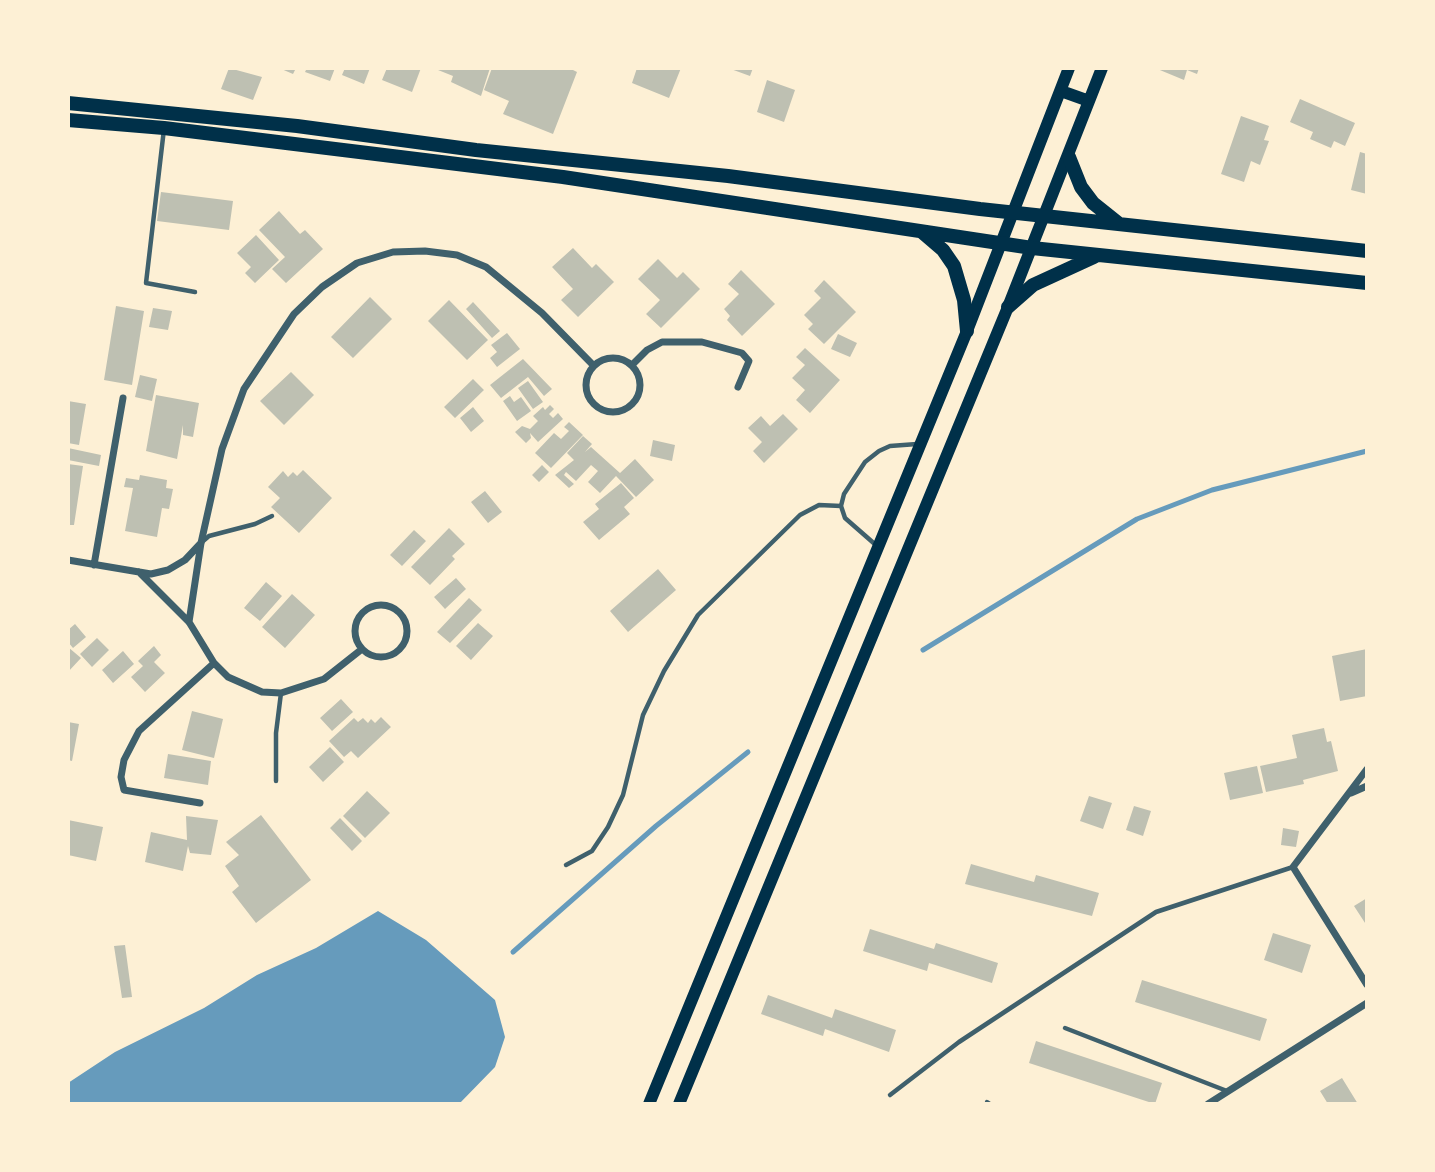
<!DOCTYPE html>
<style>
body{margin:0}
#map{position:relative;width:1435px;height:1172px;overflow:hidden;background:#fdf0d5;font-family:Bitter,serif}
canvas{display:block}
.frame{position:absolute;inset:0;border:70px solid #fdf0d5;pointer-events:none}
</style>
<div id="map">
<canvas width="1435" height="1172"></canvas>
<div class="frame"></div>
</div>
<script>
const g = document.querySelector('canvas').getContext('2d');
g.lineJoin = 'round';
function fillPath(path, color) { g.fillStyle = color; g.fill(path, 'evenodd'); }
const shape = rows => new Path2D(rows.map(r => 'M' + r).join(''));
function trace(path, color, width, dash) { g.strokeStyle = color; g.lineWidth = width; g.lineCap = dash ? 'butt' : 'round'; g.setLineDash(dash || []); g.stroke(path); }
const water = shape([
 [378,911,426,940,495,1000,505,1037,495,1067,459,1104,68,1104,68,1083,115,1052,204,1008,257,975,316,948]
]);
const stream = shape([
 [923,650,1137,519,1212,490,1367,451],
 [513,952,656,826,748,752]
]);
const building = shape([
 [229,68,262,77,253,100,221,89],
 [279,68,296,68,293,74],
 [307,68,335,68,330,81,305,72],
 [345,68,370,68,364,84,342,75],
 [387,68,421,68,412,92,382,80],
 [433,68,490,68,481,96,451,82,453,76],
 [492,68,569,68,577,72,553,134,503,114,509,101,484,90],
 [637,68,681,68,669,98,632,83],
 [728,68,753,68,750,76],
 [1155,68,1199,68,1197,74,1187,70,1184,80],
 [767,80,795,90,784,122,757,112],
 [1300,99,1355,123,1345,146,1334,141,1331,148,1310,139,1313,132,1290,122],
 [1241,116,1269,126,1264,140,1269,141,1260,165,1251,161,1244,182,1221,174],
 [1360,152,1367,154,1367,194,1351,190],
 [161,192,233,201,229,230,157,221],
 [279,211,300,234,305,230,323,249,286,283,272,269,285,257,259,230],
 [256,235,279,260,255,283,245,273,251,267,237,253],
 [573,248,592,268,596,264,614,282,578,317,561,300,573,289,552,267],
 [658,259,677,278,683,272,700,289,661,328,646,314,660,300,638,279],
 [741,270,775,304,742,336,727,320,730,316,724,309,739,294,728,284],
 [824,280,856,312,824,344,808,329,813,324,804,315,821,298,814,291],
 [370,297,392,319,353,358,331,337],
 [449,300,488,340,467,360,428,321],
 [473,302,500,331,492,338,466,309],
 [116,306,144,311,132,385,104,380],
 [153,308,172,311,168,330,149,327],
 [507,333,520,349,497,367,490,358,497,352,491,345],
 [838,334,857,343,850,357,831,349],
 [805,348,840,380,810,413,796,400,805,390,792,378,805,365,796,357],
 [523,359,552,389,544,396,528,377,501,398,490,385],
 [291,372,314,395,284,425,260,401],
 [140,375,157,379,152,401,135,397],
 [473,379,484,390,455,418,444,407],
 [528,381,543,402,533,409,518,388],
 [156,395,199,403,193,437,183,435,183,425,177,459,146,451],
 [510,396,514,402,521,397,531,411,517,421,503,401],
 [68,401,86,404,79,445,68,443],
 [550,405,554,409,549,414,553,418,558,413,563,419,538,442,530,433,531,438,526,443,515,432,522,426,530,429,538,421,533,416,543,407,545,410],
 [473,407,484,421,471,432,460,418],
 [783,414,798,429,764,463,753,451,762,442,748,428,761,416,770,426],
 [569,422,583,435,551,468,535,453,554,433,561,439,569,431,564,427],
 [583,436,592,444,585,452,591,447,620,473,635,459,654,480,636,497,616,476,600,493,588,482,598,471,591,465,576,481,566,472,564,475,574,484,569,488,555,475,574,460,567,453],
 [653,440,675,445,672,461,650,456],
 [68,448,101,455,99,466,68,460],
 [68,464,83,466,74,525,68,525],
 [542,465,549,472,539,482,532,475],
 [303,470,332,498,299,533,271,507,280,498,268,487,283,471,288,477,293,472,297,476],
 [140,475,167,480,166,488,173,489,169,509,162,508,157,537,125,531,133,488,124,487,126,478,139,480],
 [621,483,634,498,624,507,630,514,599,540,583,522,599,509,595,504],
 [485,491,502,512,488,523,471,502],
 [449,528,465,544,452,556,455,559,430,585,411,567],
 [414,530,426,541,402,566,390,555],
 [658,569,676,590,628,632,610,611],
 [456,578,466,589,445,609,434,597],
 [266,582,282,596,260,621,244,608],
 [292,594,315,615,285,648,262,627],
 [469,598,482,610,450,643,437,632],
 [478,623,493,636,471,660,456,646],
 [75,624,86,637,73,648,68,642,68,630],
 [97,638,109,650,92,667,80,654],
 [154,646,161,655,154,662,165,673,145,692,131,677,143,666,138,661],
 [68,647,81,658,68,672],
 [1367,649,1367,696,1340,701,1332,656],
 [123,651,134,664,113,683,102,670],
 [341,699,353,712,332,731,320,718],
 [192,711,223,719,214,758,182,750],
 [381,717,391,727,358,758,351,751,344,757,329,741,354,718,358,722,363,718,368,723,371,719,375,723],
 [68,722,79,724,72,761,68,760],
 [1324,728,1327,742,1331,741,1338,771,1303,780,1304,784,1266,792,1260,766,1297,758,1292,735],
 [330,747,344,762,323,782,309,767],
 [168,754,211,761,208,785,164,778],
 [1257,766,1263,793,1230,800,1224,773],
 [367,791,390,813,365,838,343,816],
 [1089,796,1112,803,1103,829,1080,821],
 [1134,806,1151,811,1143,836,1126,830],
 [261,815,311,880,256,923,232,892,239,886,225,866,239,855,226,842],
 [186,816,218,820,211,855,190,853,188,846,183,871,145,862,151,832,187,840],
 [340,818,362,841,352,851,330,828],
 [68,820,103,827,96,861,68,855],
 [1283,828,1299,831,1296,847,1281,845],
 [971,864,1034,882,1036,875,1099,893,1092,916,965,884],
 [1367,898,1367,926,1354,906],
 [870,929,934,949,936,943,998,963,992,983,929,963,927,971,863,951],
 [1273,933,1311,945,1302,973,1264,960],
 [125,945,132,997,122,998,114,946],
 [1142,980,1267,1019,1260,1041,1135,1002],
 [768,995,832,1018,835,1009,896,1030,889,1052,825,1029,823,1036,761,1014],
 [1036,1041,1162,1083,1155,1104,1029,1063],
 [1342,1078,1358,1104,1328,1104,1320,1091]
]);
const service = shape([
 [164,129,146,283,195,292],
 [202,542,209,536,255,524,272,516],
 [877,546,845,518,841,506,844,494,865,462,879,451,890,446,917,444],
 [276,781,276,733,281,693],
 [566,865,592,851,608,827,623,795,643,715,664,671,698,615,800,515,819,505,841,506],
 [1065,1028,1227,1091],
 [890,1095,959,1042,1156,912,1293,867],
 [987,1102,990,1104]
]);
const minor = shape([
 '586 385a27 27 0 1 1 54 0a27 27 0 1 1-54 0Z',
 [632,365,647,350,662,342,702,342,742,353,749,361,738,387],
 [68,560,151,574,168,570,185,560,201,543],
 [94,565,123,398],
 [139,572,189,622,214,663,228,677,262,692,281,693,324,679,362,649],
 '355 631a26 26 0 1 1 52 0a26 26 0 1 1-52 0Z',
 [189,622,201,543,222,449,244,389,294,314,322,287,357,263,393,252,425,251,457,255,486,267,542,313,593,365],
 [1367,769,1293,867,1367,985],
 [1351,793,1367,786],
 [200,803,124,790,121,777,124,760,139,731,214,663],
 [1208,1104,1367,1003]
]);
const secondary = shape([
 [1061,91,1089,101],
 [649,1104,967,331,1069,68],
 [679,1104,1008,307,1102,68]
]);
const primary = shape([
 [68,103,297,126,476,150,728,176,980,209,1367,251],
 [68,120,164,128,563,177,1032,248,1367,283],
 [1069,157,1081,187,1093,203,1118,223],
 [922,232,943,250,954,266,964,300,967,331],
 [1008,307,1033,285,1094,257]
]);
fillPath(water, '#669bbc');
trace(stream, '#669bbc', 5);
fillPath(building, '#bec0b2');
trace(service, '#3f606c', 4.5);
trace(minor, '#3f606c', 7);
trace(secondary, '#003049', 12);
trace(primary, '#003049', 14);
</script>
